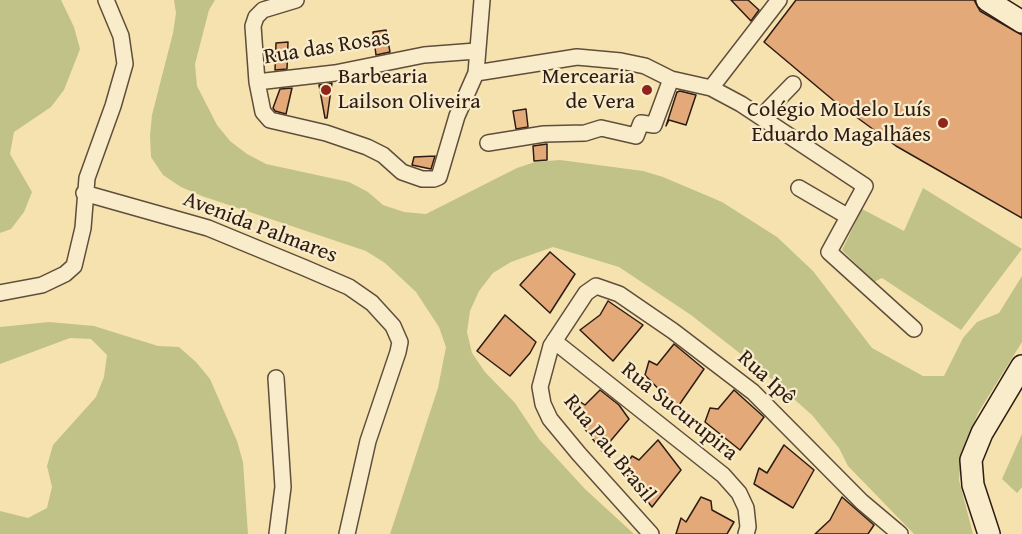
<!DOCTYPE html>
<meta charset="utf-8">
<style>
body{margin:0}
canvas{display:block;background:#f5e2af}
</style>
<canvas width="1022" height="534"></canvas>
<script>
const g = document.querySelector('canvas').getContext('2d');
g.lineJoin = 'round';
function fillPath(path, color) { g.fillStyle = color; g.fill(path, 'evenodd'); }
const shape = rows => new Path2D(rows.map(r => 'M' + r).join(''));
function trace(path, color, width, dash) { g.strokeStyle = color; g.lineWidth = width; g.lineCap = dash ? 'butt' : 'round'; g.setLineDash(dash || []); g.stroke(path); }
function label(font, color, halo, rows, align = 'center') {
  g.font = font + ' "Gentium Book Plus",serif'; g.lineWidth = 4.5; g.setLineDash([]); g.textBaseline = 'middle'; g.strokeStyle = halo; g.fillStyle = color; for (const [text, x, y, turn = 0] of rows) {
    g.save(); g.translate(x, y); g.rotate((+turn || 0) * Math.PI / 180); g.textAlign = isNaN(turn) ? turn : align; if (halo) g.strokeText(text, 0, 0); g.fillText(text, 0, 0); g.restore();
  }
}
const green = shape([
 [0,0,61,0,74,27,80,49,64,90,51,107,14,132,10,154,32,192,24,212,11,229,0,233],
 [174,0,215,0,209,10,195,64,197,86,217,125,230,141,247,154,266,164,349,182,368,192,383,205,404,212,426,214,517,168,535,162,560,160,643,171,663,177,722,202,777,237,813,271,872,348,923,376,944,376,963,338,977,322,999,313,1022,276,1022,342,978,413,961,458,959,480,973,534,914,534,848,466,839,448,812,415,760,369,691,315,619,267,553,247,511,262,493,273,479,291,470,311,467,332,472,353,485,372,515,403,539,439,585,489,634,534,390,534,438,388,446,347,439,327,416,292,385,263,366,251,202,196,181,187,163,175,151,157,150,136,152,115,173,33,176,13],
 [923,188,1022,249,961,330,882,278,874,282,842,250,862,209,904,231],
 [49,322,94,326,158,346,179,347,196,362,210,379,237,441,243,462,248,534,0,534,0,511,28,518,47,508,52,487,47,466,53,445,96,397,104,377,107,355,91,339,70,338,0,364,0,327],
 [1022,434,1022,487,1017,493,1002,479]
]);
const building = shape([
 [731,0,748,0,759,10,751,21,731,0],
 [796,0,974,0,980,11,1022,35,1022,218,896,146,833,100,764,42,796,0],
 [386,30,390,52,376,55,373,32,386,30],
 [288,42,287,69,275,70,276,43,288,42],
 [332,83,327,118,325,118,319,85,332,83],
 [292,88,286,114,275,111,273,108,280,89,292,88],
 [680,91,696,95,686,125,669,120,666,126,677,92,680,91],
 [526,109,528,127,516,129,513,111,526,109],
 [547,144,547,160,534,161,533,146,547,144],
 [435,156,431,169,412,165,414,157,435,156],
 [550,252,575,274,550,313,520,285,550,252],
 [608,301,643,325,613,361,580,330,600,315,608,301],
 [505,315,536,342,530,353,510,376,477,351,505,315],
 [674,344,704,369,677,408,645,375,649,361,657,365,674,344],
 [600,390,619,405,629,419,602,451,570,410,579,401,585,405,600,390],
 [734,390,764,417,740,450,705,422,710,408,718,409,734,390],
 [658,440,681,470,652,507,623,470,632,456,639,460,658,440],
 [784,445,814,470,793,508,754,484,759,468,767,473,784,445],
 [701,497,711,501,712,510,734,522,727,534,676,534,681,518,686,522,701,497],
 [842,497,874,525,868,534,815,534,830,520,842,497]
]);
const street = shape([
 [296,0,263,10,256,17,253,26,257,82,335,73,424,55,476,51],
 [476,73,577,57,621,61,645,66,671,79,711,88,741,104,865,186,829,252,914,329],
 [257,82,263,112,270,120,326,133,367,147,383,155,402,172,422,179,434,179,439,177,457,116,476,73,482,0],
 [711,88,779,0],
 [761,117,793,84],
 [488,143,544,134,585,133,601,128,636,136,641,123,654,125,671,79],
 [799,188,847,216],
 [84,193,208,228,305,268,349,287,372,303,393,326,400,342,398,352,368,441,347,534],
 [0,293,42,285,65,274,74,266,83,228,87,178,113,106,125,64,121,36,106,0],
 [554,341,723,475,739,493,746,508,748,527,746,534],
 [276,378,283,487,277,534],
 [651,534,579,454,550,419,543,404,540,387,551,346,586,293,596,286,619,294,673,331,753,392,862,502,900,534]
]);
const secondary = shape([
 [987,0,1022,22],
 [989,534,973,485,971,460,982,433,1022,366]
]);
const markers = [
 [326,90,6,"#8f2418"],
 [647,90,6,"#8f2418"],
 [943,123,6,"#8f2418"]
];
const streetNames = [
 ["Rua das Rosas",327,48,-9],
 ["Avenida Palmares",260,228,21],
 ["Rua Ipê",766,378,42],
 ["Rua Sucurupira",679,412,39],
 ["Rua Pau Brasil",609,449,51]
];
const poiNames = [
 ["Barbearia",338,77,"left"],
 ["Lailson Oliveira",338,102,"left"],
 ["Mercearia",635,77],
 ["de Vera",635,102],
 ["Colégio Modelo Luís",931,110],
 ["Eduardo Magalhães",931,135]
];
fillPath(green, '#c0c287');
fillPath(building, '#e4a979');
trace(building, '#2e1c14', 1.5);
trace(street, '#604e3b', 18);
trace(secondary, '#2e1c14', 24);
trace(street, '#f8eccb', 15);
trace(secondary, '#f8eccb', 21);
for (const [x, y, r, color] of markers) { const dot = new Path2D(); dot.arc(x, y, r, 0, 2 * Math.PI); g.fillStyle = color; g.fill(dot); trace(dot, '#f8eccb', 2); }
label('22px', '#2e1c14', '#f8eccb', streetNames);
label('22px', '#2e1c14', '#f8eccb', poiNames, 'right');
</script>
